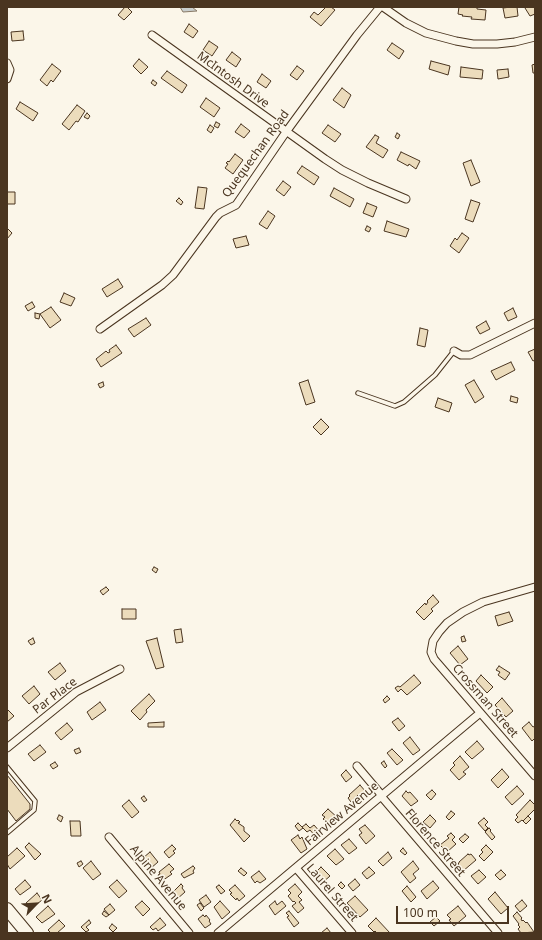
<!DOCTYPE html>
<style>
body{margin:0}
#map{position:relative;width:542px;height:940px;overflow:hidden;background:#fbf6e9;font-family:"Noto Sans",sans-serif}
canvas{display:block}
.frame{position:absolute;inset:0;border:8px solid #4a3520;pointer-events:none}
.north{position:absolute;left:16px;top:884px;width:40px;height:40px;-webkit-text-stroke:3px #fbf6e9;paint-order:stroke;rotate:65deg;font-size:11px;font-weight:700;line-height:16px;text-align:center;color:#4a3520}
.north::after{content:'';display:block;margin:auto;width:14px;height:18px;background:#4a3520;clip-path:polygon(50% 0,100% 100%,50% 72%,0 100%)}
.scale{position:absolute;left:396px;top:906px;width:113px;height:18px;box-sizing:border-box;border:2px solid #4a3520;border-top:0;padding-left:5px;font-size:12px;line-height:14px;white-space:nowrap;color:#4a3520;-webkit-text-stroke:3px #fbf6e9;paint-order:stroke}
</style>
<div id="map">
<canvas width="542" height="940"></canvas>
<div class="frame"></div>
<div class="north">N</div>
<div class="scale">100 m</div>
</div>
<script>
const g = document.querySelector('canvas').getContext('2d');
g.lineJoin = 'round';
function fillPath(path, color) { g.fillStyle = color; g.fill(path, 'evenodd'); }
const shape = rows => new Path2D(rows.map(r => 'M' + r).join(''));
function trace(path, color, width, dash) { g.strokeStyle = color; g.lineWidth = width; g.lineCap = dash ? 'butt' : 'round'; g.setLineDash(dash || []); g.stroke(path); }
function label(font, color, halo, rows, align = 'center') {
  g.font = font + ' "Noto Sans",sans-serif'; g.lineWidth = 3; g.setLineDash([]); g.textBaseline = 'middle'; g.strokeStyle = halo; g.fillStyle = color; for (const [text, x, y, turn = 0] of rows) {
    g.save(); g.translate(x, y); g.rotate((+turn || 0) * Math.PI / 180); g.textAlign = isNaN(turn) ? turn : align; if (halo) g.strokeText(text, 0, 0); g.fillText(text, 0, 0); g.restore();
  }
}
const water = shape([
 [180,7,192,7,197,11,183,12,180,7]
]);
const building = shape([
 [125,7,127,7,132,12,124,20,118,15,125,7],
 [326,7,331,7,335,10,321,26,310,17,314,12,318,15,326,7],
 [459,7,477,7,477,9,486,10,485,20,471,19,472,17,462,16,463,15,458,14,459,7],
 [511,7,517,7,518,16,505,18,503,8,511,7],
 [527,7,535,7,535,14,530,16,525,8,527,7],
 [189,24,198,31,193,38,184,32,189,24],
 [23,31,24,40,12,41,11,32,23,31],
 [209,41,218,47,212,56,203,50,209,41],
 [392,43,404,51,399,59,387,50,392,43],
 [232,52,241,59,236,67,226,60,232,52],
 [139,59,148,67,141,74,133,66,139,59],
 [431,61,450,66,448,75,429,69,431,61],
 [52,64,61,71,53,82,51,80,47,86,40,80,52,64],
 [535,64,535,73,533,73,532,65,535,64],
 [297,66,304,71,297,80,290,75,297,66],
 [461,67,483,70,482,79,460,77,461,67],
 [508,69,509,77,498,79,497,70,508,69],
 [167,71,187,85,182,93,161,78,167,71],
 [262,74,271,81,266,88,257,82,262,74],
 [153,80,157,83,155,86,151,83,153,80],
 [342,88,351,95,344,108,333,100,342,88],
 [206,98,220,108,214,117,200,107,206,98],
 [20,102,38,113,33,121,16,109,20,102],
 [77,105,85,111,78,122,76,121,69,130,62,124,77,105],
 [87,113,90,116,88,119,84,117,87,113],
 [216,122,220,124,218,128,214,126,216,122],
 [241,124,250,131,244,138,235,132,241,124],
 [210,125,214,128,211,133,207,130,210,125],
 [328,125,341,134,335,142,322,133,328,125],
 [397,133,400,135,398,139,395,137,397,133],
 [375,135,379,137,376,143,388,150,383,158,366,147,375,135],
 [401,152,420,161,416,169,409,164,408,166,397,160,401,152],
 [235,154,243,160,233,174,225,168,228,164,226,163,228,161,229,162,235,154],
 [471,160,480,182,471,186,463,163,471,160],
 [302,166,319,177,314,185,297,173,302,166],
 [283,181,291,187,284,196,276,190,283,181],
 [198,187,207,188,204,209,195,208,198,187],
 [334,188,354,199,350,207,330,196,334,188],
 [7,192,15,192,15,204,7,204,7,192],
 [179,198,183,202,181,205,176,201,179,198],
 [471,200,480,203,473,222,465,219,471,200],
 [367,203,377,207,373,217,363,213,367,203],
 [268,211,275,216,267,229,259,224,268,211],
 [387,221,409,229,406,237,384,231,387,221],
 [367,226,371,228,369,232,365,230,367,226],
 [7,228,12,233,7,239,7,228],
 [462,233,469,238,459,253,450,246,455,238,457,240,462,233],
 [246,236,249,245,236,248,233,239,246,236],
 [118,279,123,287,107,297,102,289,118,279],
 [64,293,75,298,71,306,60,302,64,293],
 [32,302,35,307,28,311,25,306,32,302],
 [51,307,61,320,50,328,40,314,51,307],
 [513,308,517,317,508,321,504,313,513,308],
 [35,313,40,314,39,319,35,318,35,313],
 [146,318,151,325,134,337,128,329,146,318],
 [486,321,490,329,480,334,476,327,486,321],
 [420,328,428,330,425,347,417,345,420,328],
 [116,345,122,353,101,367,96,359,106,351,108,353,110,352,109,350,116,345],
 [535,349,535,360,533,361,528,352,535,349],
 [511,362,515,370,496,380,491,371,511,362],
 [308,380,315,402,306,405,299,383,308,380],
 [474,380,484,397,475,403,465,385,474,380],
 [103,382,104,386,100,388,98,384,103,382],
 [511,396,518,398,517,403,510,401,511,396],
 [438,398,452,403,449,412,435,407,438,398],
 [321,419,329,427,321,435,313,427,321,419],
 [154,567,158,569,156,573,152,570,154,567],
 [106,587,109,590,103,595,100,591,106,587],
 [433,595,439,602,431,609,433,611,424,620,416,612,425,603,426,605,428,602,427,601,433,595],
 [122,609,136,609,136,619,122,619,122,609],
 [509,612,513,621,498,626,495,616,509,612],
 [181,629,183,642,176,643,174,630,181,629],
 [464,636,466,641,462,642,461,637,464,636],
 [33,638,35,643,31,645,28,641,33,638],
 [157,638,164,667,156,669,146,641,157,638],
 [458,646,468,659,460,665,450,653,458,646],
 [60,663,66,671,55,680,48,672,60,663],
 [499,666,510,673,505,680,498,675,500,672,496,670,499,666],
 [414,675,421,683,407,695,401,689,398,692,395,688,398,686,400,687,414,675],
 [481,675,493,687,487,693,476,681,481,675],
 [34,686,40,694,29,704,22,696,34,686],
 [149,694,155,701,146,710,147,712,140,720,131,711,149,694],
 [387,696,390,699,385,703,383,700,387,696],
 [502,698,513,711,506,717,495,705,502,698],
 [100,702,106,710,92,720,87,712,100,702],
 [7,709,14,716,7,722,7,709],
 [398,718,405,726,399,731,392,722,398,718],
 [164,722,164,727,148,727,148,723,164,722],
 [529,722,533,727,535,726,535,738,532,741,522,728,529,722],
 [67,723,73,730,61,740,55,733,67,723],
 [410,737,420,750,413,755,403,743,410,737],
 [477,741,484,749,472,759,465,752,477,741],
 [40,745,46,752,34,761,28,754,40,745],
 [79,748,81,752,76,754,74,750,79,748],
 [392,749,403,760,397,765,387,753,392,749],
 [460,756,469,767,463,772,466,774,459,780,450,770,455,765,453,763,460,756],
 [384,761,387,766,385,768,381,763,384,761],
 [55,762,58,766,53,769,50,765,55,762],
 [502,769,509,777,498,788,491,780,502,769],
 [346,770,352,777,346,782,341,775,346,770],
 [7,775,30,804,30,809,16,821,7,809,7,775],
 [360,785,366,792,360,797,358,795,351,802,348,798,350,796,349,795,360,785],
 [517,786,524,794,512,805,505,797,517,786],
 [432,790,436,794,431,800,426,795,432,790],
 [406,791,408,793,410,792,418,801,411,806,402,796,406,791],
 [144,796,147,800,144,802,141,798,144,796],
 [129,800,139,812,132,818,122,806,129,800],
 [530,800,535,805,535,809,523,821,522,820,518,823,515,820,518,817,516,815,530,800],
 [328,809,338,818,331,825,323,819,325,817,322,815,328,809],
 [451,811,455,814,449,820,446,817,451,811],
 [59,815,63,817,61,822,57,819,59,815],
 [430,815,436,821,430,828,423,822,430,815],
 [528,816,531,819,526,824,523,821,528,816],
 [484,818,488,822,485,825,488,828,485,831,478,823,484,818],
 [235,819,237,821,238,820,240,822,238,823,244,827,244,831,250,836,244,842,230,825,235,819],
 [70,821,80,821,81,836,71,836,70,821],
 [298,823,303,828,299,831,295,826,298,823],
 [306,824,310,828,314,825,321,833,316,837,310,830,307,832,302,827,306,824],
 [365,825,375,836,366,844,359,835,362,833,359,829,365,825],
 [489,828,491,830,490,831,495,837,492,840,485,832,489,828],
 [451,833,455,837,452,840,456,844,447,852,440,845,449,838,447,836,451,833],
 [465,834,469,837,463,843,459,839,465,834],
 [298,835,300,839,302,837,307,849,301,853,291,840,298,835],
 [349,839,357,848,349,854,341,845,349,839],
 [29,843,41,854,35,860,25,847,29,843],
 [172,845,176,849,173,851,175,853,169,858,164,852,172,845],
 [486,845,493,852,484,861,479,856,483,852,481,850,486,845],
 [17,848,25,856,10,869,7,864,7,857,17,848],
 [403,848,407,853,405,855,400,851,403,848],
 [335,849,344,859,336,865,327,856,335,849],
 [150,852,158,862,151,868,143,858,150,852],
 [388,852,392,858,383,866,378,861,388,852],
 [468,854,469,855,471,854,476,860,463,871,458,864,459,863,459,862,468,854],
 [81,861,83,864,79,867,77,863,81,861],
 [91,861,101,874,93,880,83,868,91,861],
 [413,861,419,869,413,874,416,878,410,883,401,872,413,861],
 [169,864,174,869,170,872,172,874,162,881,158,875,160,874,159,872,169,864],
 [193,866,195,868,193,871,194,873,184,878,181,874,193,866],
 [321,867,330,876,322,883,314,874,321,867],
 [369,867,375,873,367,879,362,873,369,867],
 [241,868,247,873,244,876,238,871,241,868],
 [479,870,486,877,478,884,471,876,479,870],
 [501,870,506,875,500,880,495,875,501,870],
 [259,871,266,879,260,883,257,881,255,883,251,877,259,871],
 [355,879,360,885,353,891,348,885,355,879],
 [25,880,31,887,20,895,15,889,25,880],
 [117,880,127,891,119,898,109,887,117,880],
 [433,881,439,888,427,899,421,891,433,881],
 [341,882,345,886,342,889,338,885,341,882],
 [181,884,183,886,182,888,185,892,177,899,172,893,181,884],
 [295,884,302,892,298,896,302,900,299,902,304,908,298,913,292,906,296,903,294,901,293,902,288,896,291,893,288,890,295,884],
 [219,885,225,891,221,894,216,887,219,885],
 [235,885,245,896,239,901,237,898,236,900,230,894,232,893,229,890,235,885],
 [407,886,416,897,411,902,402,891,407,886],
 [495,892,508,908,501,914,488,899,495,892],
 [37,893,42,900,31,909,26,903,37,893],
 [206,895,211,902,204,907,199,900,206,895],
 [355,896,368,910,360,917,347,903,355,896],
 [522,900,527,906,520,912,515,906,522,900],
 [142,901,150,909,143,916,135,907,142,901],
 [220,901,230,912,222,919,214,907,220,901],
 [275,901,277,905,282,901,286,906,275,915,269,906,275,901],
 [200,903,204,908,201,911,197,905,200,903],
 [110,904,115,910,109,915,104,909,110,904],
 [48,906,55,914,42,923,36,917,48,906],
 [458,906,466,916,454,926,449,920,451,919,447,915,458,906],
 [104,911,109,915,106,917,102,914,104,911],
 [289,911,299,923,294,927,287,917,289,916,286,913,289,911],
 [517,912,522,918,521,919,522,921,523,920,526,923,527,922,534,932,521,933,518,929,520,927,518,925,519,924,513,916,517,912],
 [203,915,205,917,206,915,210,920,209,921,211,924,205,928,198,919,203,915],
 [436,917,440,921,434,926,430,922,436,917],
 [160,918,166,925,158,931,156,928,153,930,150,927,160,918],
 [376,918,390,933,377,933,375,931,374,932,368,926,376,918],
 [59,920,65,926,57,933,51,933,48,930,59,920],
 [89,920,91,923,86,927,89,930,86,932,81,927,89,920],
 [112,924,117,928,113,932,109,928,112,924],
 [327,928,331,933,321,933,327,928]
]);
const lane = shape([
 [358,393,395,406,404,402,435,375,454,351],
 [7,767,35,801,34,810,7,833]
]);
const street = shape([
 [383,7,406,23,426,33,456,41,473,44,497,44,515,42,535,37],
 [152,35,325,159,342,170,368,183,406,199],
 [7,63,10,70,7,79],
 [100,329,162,285,173,275,216,217,220,213,236,205,286,132,357,35,380,7],
 [454,351,461,355,470,355,535,323],
 [535,587,483,602,463,612,447,623,439,632,433,641,431,652,434,659,535,776],
 [7,748,76,692,120,669],
 [357,766,379,792,381,796,498,933],
 [109,837,189,933],
 [296,868,352,933],
 [218,933,480,713]
]);
const highway = shape([
 [7,909,27,933]
]);
const streetNames = [
 ["McIntosh Drive",233,80,36],
 ["Quequechan Road",256,154,-54],
 ["Par Place",55,696,-37],
 ["Crossman Street",485,701,49],
 ["Fairview Avenue",342,814,-40],
 ["Florence Street",435,843,49],
 ["Alpine Avenue",158,878,50],
 ["Laurel Street",332,893,49]
];
fillPath(water, '#c9cecd');
trace(water, '#887966', 1);
fillPath(building, '#ecdcbc');
trace(building, '#4a3520', 1);
trace(lane, '#4a3520', 5.5);
trace(street, '#4a3520', 9);
trace(highway, '#4a3520', 14);
trace(lane, '#fbf6e9', 3.5);
trace(street, '#fbf6e9', 7);
trace(highway, '#fbf6e9', 12);
label('12px', '#4a3520', '#fbf6e9', streetNames);
</script>
